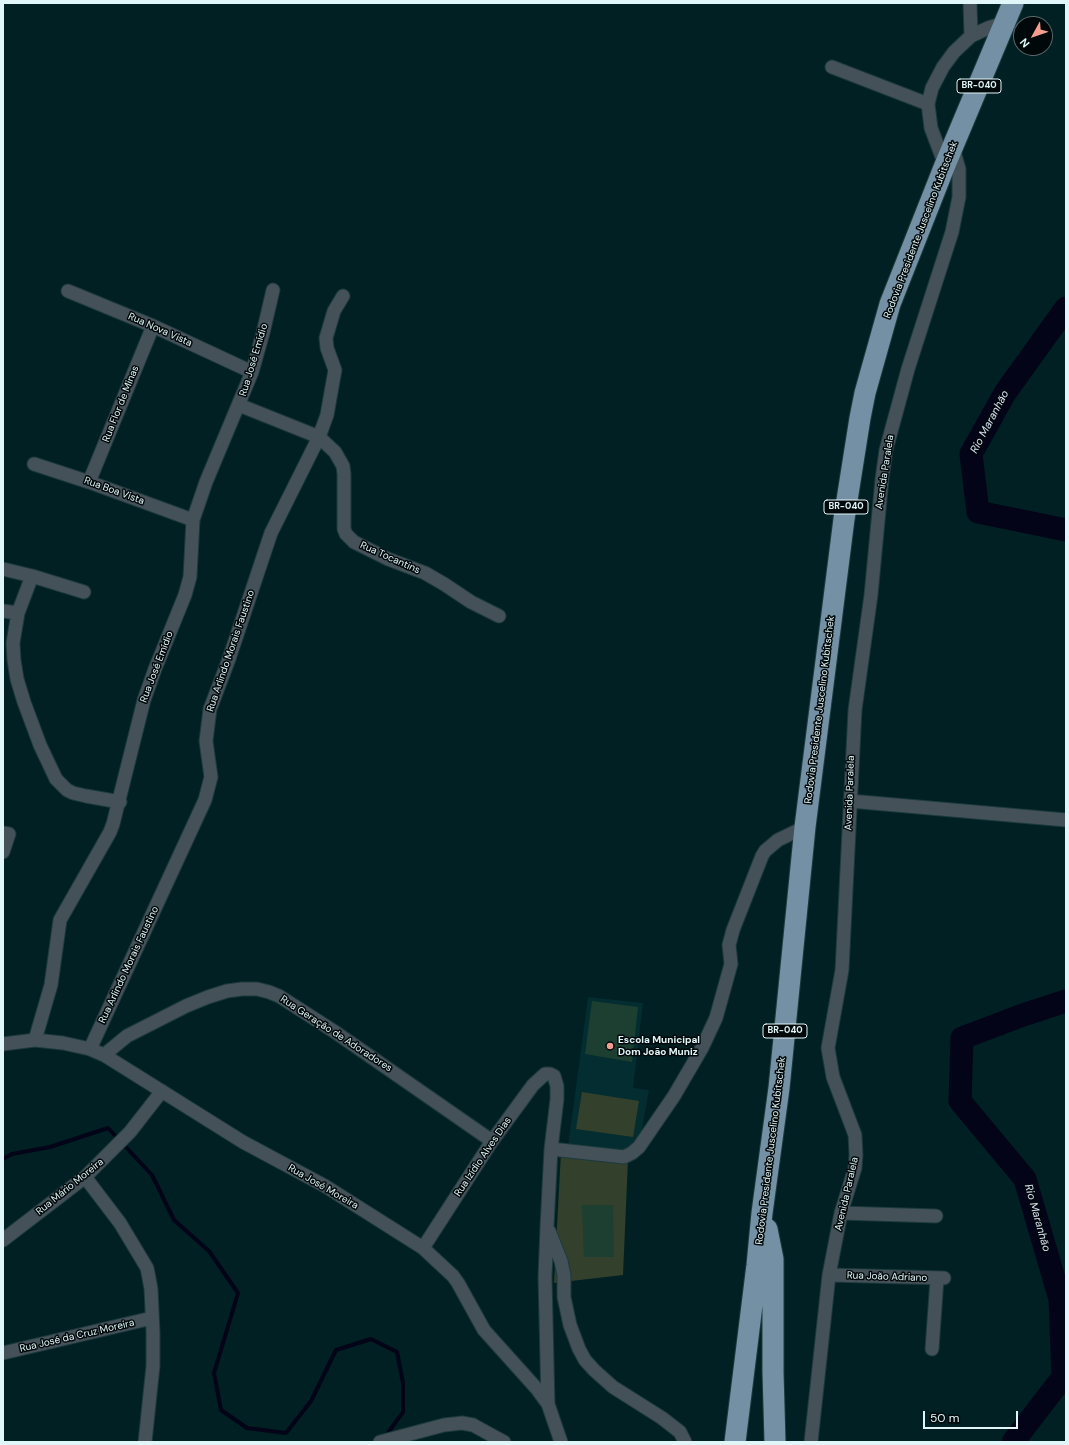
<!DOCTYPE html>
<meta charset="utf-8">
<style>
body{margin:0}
#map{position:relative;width:1069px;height:1445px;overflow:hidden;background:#012023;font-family:"DM Sans",sans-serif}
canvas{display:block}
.frame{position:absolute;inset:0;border:4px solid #e0f6f8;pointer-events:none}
.north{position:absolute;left:1013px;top:16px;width:40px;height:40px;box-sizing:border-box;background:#00080a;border:1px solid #5a6769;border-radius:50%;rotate:230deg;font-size:11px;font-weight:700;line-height:16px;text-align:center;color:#e0f6f8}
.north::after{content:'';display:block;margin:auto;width:14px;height:18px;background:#f59d8f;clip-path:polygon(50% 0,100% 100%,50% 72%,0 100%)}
.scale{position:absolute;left:923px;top:1411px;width:95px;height:18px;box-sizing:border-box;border:2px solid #e0f6f8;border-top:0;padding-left:5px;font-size:12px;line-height:14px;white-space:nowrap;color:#e0f6f8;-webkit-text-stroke:3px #00080a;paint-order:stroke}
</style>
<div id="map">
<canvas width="1069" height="1445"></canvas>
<div class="frame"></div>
<div class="north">N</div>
<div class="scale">50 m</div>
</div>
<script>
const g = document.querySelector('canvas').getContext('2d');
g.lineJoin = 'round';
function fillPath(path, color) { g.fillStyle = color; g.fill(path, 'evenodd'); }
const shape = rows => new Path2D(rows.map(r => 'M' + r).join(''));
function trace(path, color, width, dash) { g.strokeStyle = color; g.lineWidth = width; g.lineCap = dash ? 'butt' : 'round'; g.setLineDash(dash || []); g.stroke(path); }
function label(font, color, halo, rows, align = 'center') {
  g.font = font + ' "DM Sans",sans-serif'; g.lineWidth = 3; g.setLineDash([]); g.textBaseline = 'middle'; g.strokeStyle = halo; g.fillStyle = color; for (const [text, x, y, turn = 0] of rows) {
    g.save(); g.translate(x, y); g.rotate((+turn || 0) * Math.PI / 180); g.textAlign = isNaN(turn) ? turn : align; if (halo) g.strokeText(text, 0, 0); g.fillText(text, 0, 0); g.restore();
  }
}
const built = shape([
 [588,997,643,1003,633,1088,649,1090,640,1140,625,1155,568,1147]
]);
const green = shape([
 [582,1092,639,1101,633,1137,576,1129],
 [561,1152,628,1160,623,1275,554,1283]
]);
const stream = shape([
 [3,1159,12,1154,50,1147,108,1128,152,1175,174,1220,209,1251,238,1293,214,1373,221,1410,247,1428,286,1433,311,1401,336,1350,371,1339,397,1352,403,1383,403,1412,385,1437]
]);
const river = shape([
 [1066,308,1005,393,971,454,978,512,1066,530],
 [1013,1442,1063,1377,1060,1299,1025,1179,960,1101,962,1038,1023,1015,1066,1001]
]);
const building = shape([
 [592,1001,638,1007,632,1062,585,1054],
 [582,1205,613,1205,614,1257,584,1257]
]);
const minor = shape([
 [970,3,971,36],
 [832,67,928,104],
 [945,165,931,128,928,104,932,88,943,67,954,52,971,36,988,28,1004,23],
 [68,291,153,326,252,372],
 [239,405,319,437,335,452,343,466,344,474,344,529,346,534,354,542,388,559,425,573,444,584,471,602,499,616],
 [34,464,89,482,193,520],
 [89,482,153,326],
 [3,569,32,576],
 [84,592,32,576,18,613,13,643,14,660,17,679,24,702,40,745,56,779,67,790,73,793,86,796,120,802],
 [3,611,18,613],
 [850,801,1066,820],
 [3,833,9,834,3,852],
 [35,1040,51,985,60,920,110,832,113,824,144,700,155,669,185,595,190,577,193,520,206,482,252,372,263,333,273,290],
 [3,1044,35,1040,63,1043,90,1049,104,1055,243,1142,325,1186,423,1248,453,1276,458,1283,484,1330,537,1389,548,1404,561,1442],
 [90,1049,205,800,211,777,206,741,210,709,229,659,271,533,319,437,327,415,335,370,327,348,326,338,334,311,343,296],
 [104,1055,127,1036,186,1006,208,997,227,991,242,989,257,989,269,992,279,996,335,1032,492,1141],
 [551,1149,624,1157,632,1153,639,1147,674,1096,702,1048,716,1018,731,964,729,945,733,930,762,856,765,851,778,840,805,827],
 [85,1177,120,1223,147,1268,149,1278,151,1289,153,1332,153,1366,145,1442],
 [841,1213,936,1216],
 [549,1231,561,1261,564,1275,564,1297,570,1325,579,1349,585,1360,594,1370,613,1387,662,1418,680,1432,685,1442],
 [3,1240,85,1177,130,1132,162,1091],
 [423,1248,492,1141,522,1100,533,1085,545,1074,550,1074,554,1076,557,1086,557,1099,551,1149,547,1226,545,1277,548,1404],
 [829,1275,944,1278],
 [932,1349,937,1279],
 [3,1353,152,1318],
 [380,1442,444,1425,462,1423,473,1425,504,1442],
 [811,1442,829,1275,841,1213,855,1168,856,1155,855,1135,833,1077,828,1048,842,970,855,710,871,595,882,479,886,450,908,369,952,232,959,197,959,169,953,148]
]);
const trunk = shape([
 [767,1229,773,1259,773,1372,775,1442],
 [735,1442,757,1265,762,1213,779,1088,805,827,844,519,860,418,865,393,890,304,945,165,1013,3]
]);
const markers = [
 [610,1046,4,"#f59d8f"]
];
const shields = [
 [979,86,44],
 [846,507,44],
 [785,1031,44]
];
const shieldNames = [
 ["BR-040",979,86],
 ["BR-040",846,507],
 ["BR-040",785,1031]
];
const streetNames = [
 ["Rodovia Presidente Juscelino Kubitschek",921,230,-69],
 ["Rua Nova Vista",160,330,24],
 ["Rua José Emídio",254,360,-73],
 ["Rua Flor de Minas",121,404,-68],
 ["Avenida Paralela",885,472,-81],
 ["Rua Boa Vista",114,491,20],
 ["Rua Tocantins",390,558,24],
 ["Rua Arlindo Morais Faustino",231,651,-71],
 ["Rua José Emídio",157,667,-69],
 ["Rodovia Presidente Juscelino Kubitschek",820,710,-83],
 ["Avenida Paralela",850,793,-88],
 ["Rua Arlindo Morais Faustino",129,965,-65],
 ["Rua Geração de Adoradores",336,1034,33],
 ["Rodovia Presidente Juscelino Kubitschek",771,1151,-83],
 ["Rua Izídio Alves Dias",483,1157,-56],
 ["Rua Mário Moreira",70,1187,-39],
 ["Rua José Moreira",323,1187,30],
 ["Avenida Paralela",847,1194,-77],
 ["Rua João Adriano",887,1277,2],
 ["Rua José da Cruz Moreira",77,1336,-13]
];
const poiNames = [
 ["Escola Municipal",618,1040],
 ["Dom João Muniz",618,1052]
];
const waterNames = [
 ["Rio Maranhão",990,422,-62],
 ["Rio Maranhão",1037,1218,74]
];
fillPath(built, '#042d31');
fillPath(green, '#33402b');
trace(stream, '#030417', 4);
trace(river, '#030417', 23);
fillPath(building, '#1c3f32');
trace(minor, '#1c3a3d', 15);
trace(trunk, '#1c3a3d', 23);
trace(minor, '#445159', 13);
trace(trunk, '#7490a4', 21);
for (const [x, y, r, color] of markers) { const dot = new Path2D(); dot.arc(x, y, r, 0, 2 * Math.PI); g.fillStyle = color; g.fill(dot); trace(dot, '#00080a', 1.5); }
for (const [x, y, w] of shields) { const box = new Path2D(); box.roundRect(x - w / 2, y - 7, w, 14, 3); g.fillStyle = '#00080a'; g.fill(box); trace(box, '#e0f6f8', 1); }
label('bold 9px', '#e0f6f8', null, shieldNames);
label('10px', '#e0f6f8', '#00080a', streetNames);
label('bold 10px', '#e0f6f8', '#00080a', poiNames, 'left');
label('italic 11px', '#dae1f6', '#00080a', waterNames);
</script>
